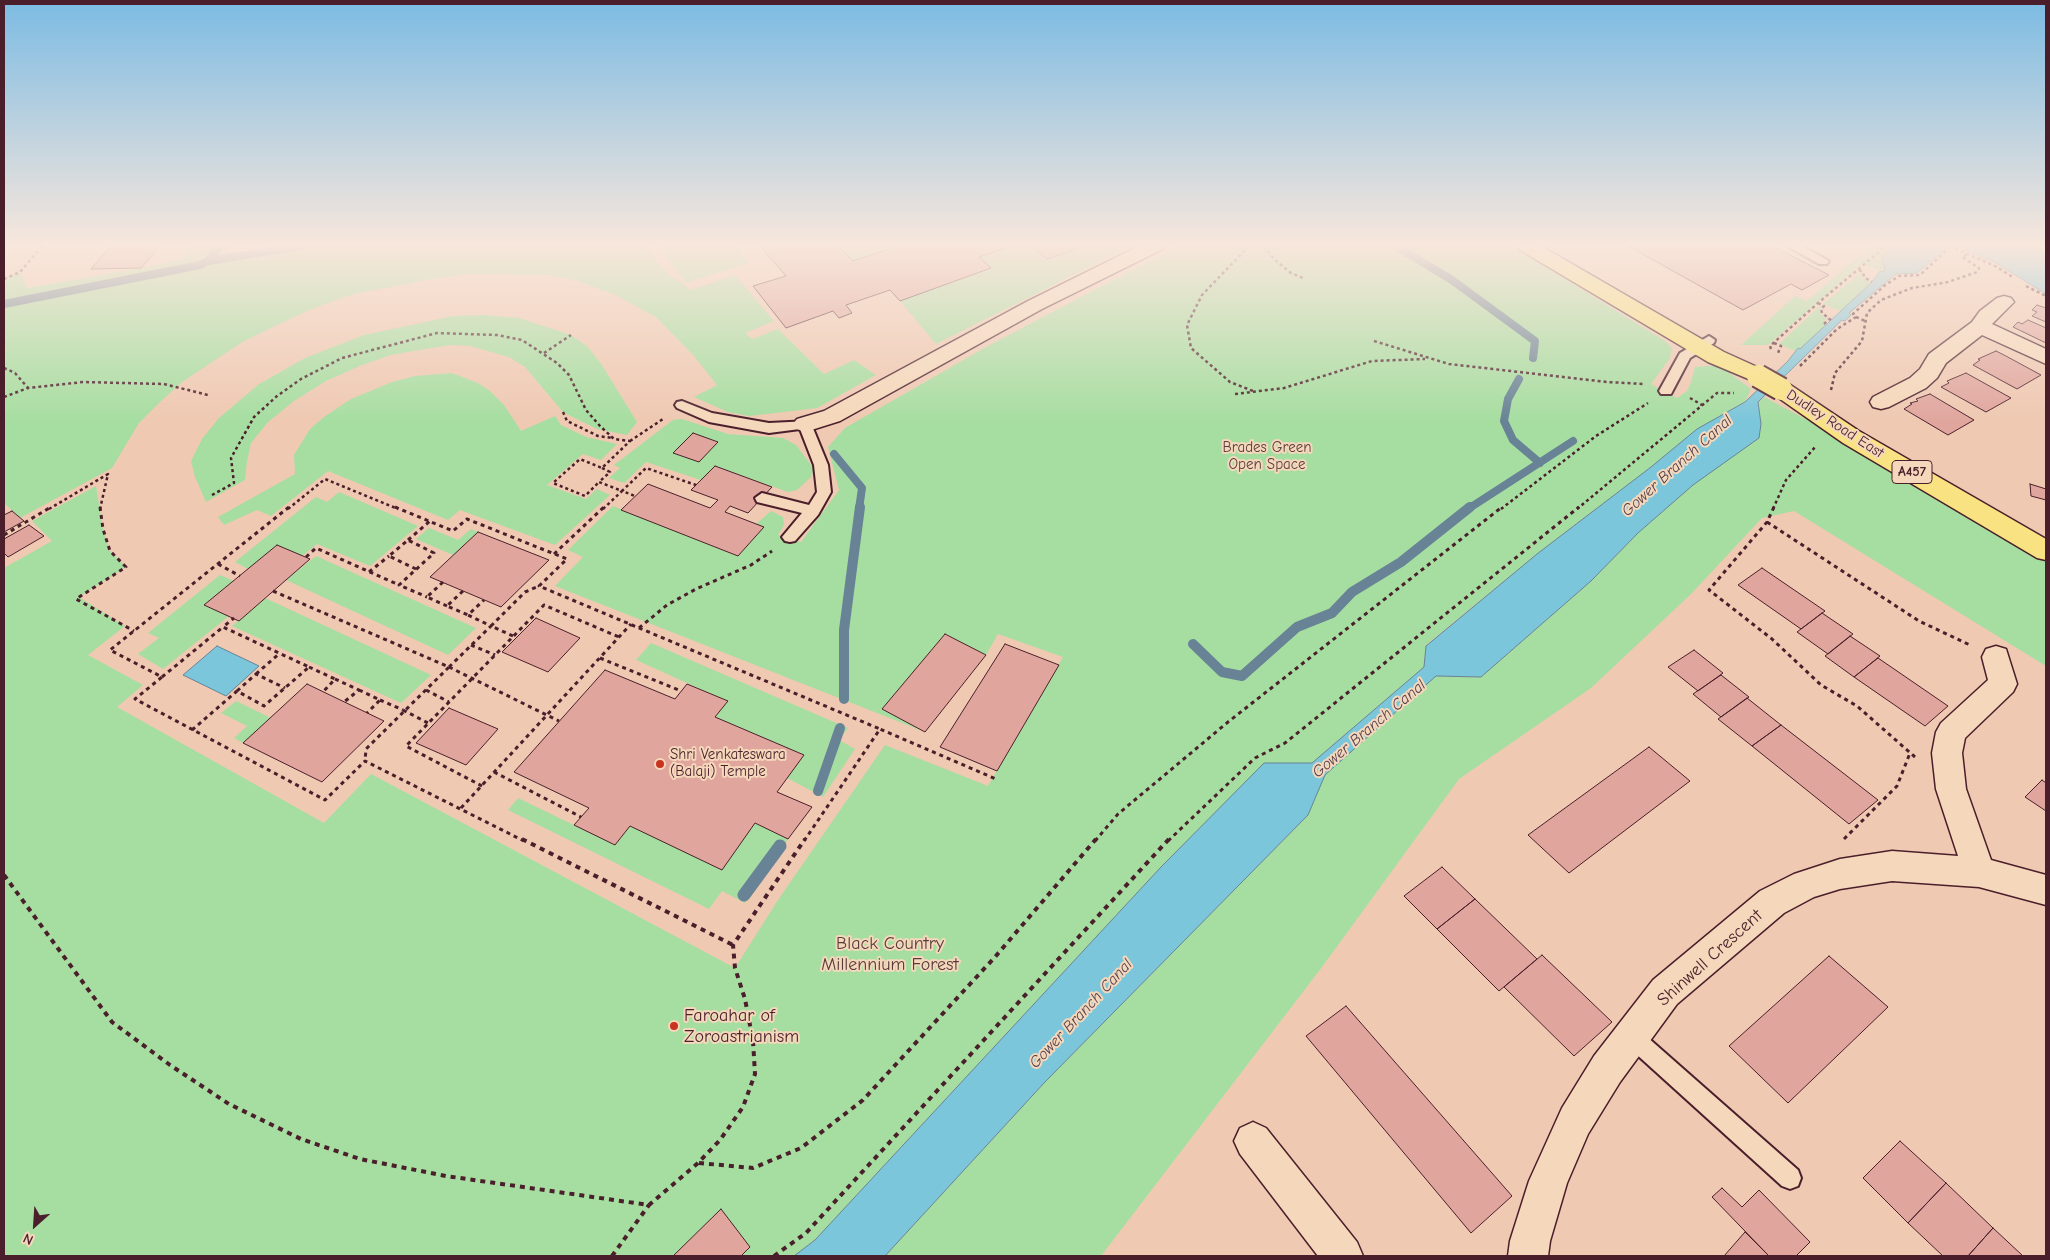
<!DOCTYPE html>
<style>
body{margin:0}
#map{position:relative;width:2050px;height:1260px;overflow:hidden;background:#efc9b2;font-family:"Comic Neue",sans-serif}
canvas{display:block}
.frame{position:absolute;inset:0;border:5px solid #4a1f2b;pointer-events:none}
.north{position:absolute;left:10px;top:1200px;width:50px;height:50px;-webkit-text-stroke:4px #f5d8bb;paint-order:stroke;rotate:206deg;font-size:14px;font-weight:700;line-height:20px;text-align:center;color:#4a1f2b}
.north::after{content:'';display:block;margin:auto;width:18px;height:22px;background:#4a1f2b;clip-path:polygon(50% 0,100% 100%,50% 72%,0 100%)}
</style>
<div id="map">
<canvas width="2050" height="1260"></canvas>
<div class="frame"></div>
<div class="north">N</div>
</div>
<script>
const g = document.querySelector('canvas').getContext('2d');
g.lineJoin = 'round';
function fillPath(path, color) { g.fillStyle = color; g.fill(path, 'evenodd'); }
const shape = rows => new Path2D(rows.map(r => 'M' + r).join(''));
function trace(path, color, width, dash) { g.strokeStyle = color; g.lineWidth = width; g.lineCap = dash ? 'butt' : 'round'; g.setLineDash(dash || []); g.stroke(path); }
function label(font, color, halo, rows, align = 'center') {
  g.font = font + ' "Comic Neue",sans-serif'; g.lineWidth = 4; g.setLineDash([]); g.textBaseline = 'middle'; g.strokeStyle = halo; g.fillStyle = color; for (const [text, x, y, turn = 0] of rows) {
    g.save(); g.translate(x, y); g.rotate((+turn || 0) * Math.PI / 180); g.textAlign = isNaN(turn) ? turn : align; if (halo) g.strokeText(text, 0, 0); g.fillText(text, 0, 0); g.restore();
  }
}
const green = shape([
 [190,246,231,246,224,258,289,246,647,246,662,269,691,290,735,275,774,321,745,333,752,339,778,329,824,374,854,360,876,375,817,408,749,416,728,412,694,397,717,385,694,356,657,318,618,296,578,281,549,275,469,274,431,279,354,294,311,309,244,341,182,382,159,403,139,423,112,468,20,518,4,503,4,281,20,272,27,288,141,268,181,259],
 [658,246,735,246,749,263,686,283],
 [838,246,886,246,889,249,853,261],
 [1012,246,1032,246,1047,259,1084,246,1131,246,936,344,900,301,991,269,979,257],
 [1178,246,1511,246,1665,341,1672,348,1670,358,1651,384,1677,398,1687,391,1691,382,1695,367,1719,365,1751,389,1745,402,1697,429,1651,467,1537,554,1426,645,1424,667,1312,763,1264,764,1161,867,815,1240,794,1256,4,1256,4,568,52,541,32,521,96,486,103,529,110,551,126,567,79,597,125,626,88,655,143,685,117,707,324,823,371,774,735,968,778,900,885,745,988,786,1063,657,998,634,986,655,945,634,882,709,925,732,555,586,583,557,568,550,613,506,737,556,763,527,756,524,771,511,783,517,784,525,778,535,801,542,839,490,828,447,845,428,986,347],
 [1873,246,1892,246,1881,258,1885,270,1883,272,1862,264,1768,345,1741,345,1795,296,1807,301,1849,264],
 [1861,272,1862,277,1871,283,1841,311,1823,304],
 [1821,305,1820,313,1826,319,1823,323,1826,325,1800,349,1795,351,1779,344],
 [484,315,519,318,571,335,588,347,602,365,637,422,627,435,597,429,563,412,525,367,509,357,470,346,452,345,431,348,391,355,362,365,326,381,294,401,268,422,251,443,247,461,245,480,206,502,195,477,191,461,202,439,219,418,259,384,305,358,364,335,453,316],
 [452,373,478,383,490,391,504,405,521,431,555,416,561,425,586,437,617,444,601,460,583,454,547,485,586,499,597,489,610,495,555,545,460,510,448,520,328,471,271,516,257,510,224,525,218,517,295,474,294,455,310,429,324,417,351,399,392,382,415,376],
 [1764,397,1817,425,2046,562,2046,666,1794,511,1762,518,1691,594,1591,688,1459,779,1322,967,1101,1256,885,1256,1044,1083,1308,815,1324,775,1436,676,1481,677,1591,581,1638,533,1761,424,1758,402],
 [682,419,728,434,783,438,796,445,814,469,811,477,797,490,788,492,715,466,701,480,646,462,624,483,609,478,620,468,614,465,673,420],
 [339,492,418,526,370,566,317,544,302,556,248,569,235,562,316,497,327,502],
 [429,528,458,540,471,529,478,532,453,555,416,539],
 [316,556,476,628,448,655,286,580],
 [220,575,234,581,205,605,229,616,163,669,138,654,159,638,148,633],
 [265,598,431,675,401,703,232,626],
 [651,643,848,728,839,740,855,749,823,797,787,778,803,755,715,717,727,701,636,660],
 [236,701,271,718,243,743,234,738,247,726,221,713],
 [518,798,615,845,630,826,755,823,788,839,745,903,722,891,709,909,508,810]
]);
const water = shape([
 [1892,246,1949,246,1917,273,1896,274,1849,313,1851,315,1845,321,1842,320,1758,402,1761,424,1759,438,1693,485,1638,533,1591,581,1481,677,1436,676,1325,775,1308,815,1044,1083,885,1256,794,1256,815,1240,1161,867,1264,763,1312,763,1424,667,1426,646,1537,554,1651,467,1697,429,1745,402,1788,361,1798,348,1800,349,1872,282,1880,271,1883,272,1885,270,1881,258,1892,246],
 [1956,246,2033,246,2046,253,2046,294,1996,263,1956,246],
 [217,646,259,666,226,696,183,675,217,646]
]);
const streamFar2 = shape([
 [1396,246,1452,280,1535,341,1533,358],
 [208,261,301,246],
 [4,304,200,265,208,261,219,246],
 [1519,379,1508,399,1504,421,1513,440,1540,463],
 [834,454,862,488,859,509],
 [1468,509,1573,441]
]);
const streamFar1 = shape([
 [1193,644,1222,672,1242,676,1297,627,1332,613,1352,592,1401,562,1470,507],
 [844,699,844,630,860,507],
 [818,791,840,728]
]);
const stream = shape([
 [744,895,780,846]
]);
const building = shape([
 [111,246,160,246,141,268,91,269,111,246],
 [760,246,838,246,853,261,889,249,886,246,1012,246,979,257,991,268,900,301,890,290,846,305,852,313,839,318,833,311,786,328,753,286,786,276,760,246],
 [1032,246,1084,246,1047,259,1032,246],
 [1628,246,1772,246,1829,275,1802,290,1791,284,1743,310,1628,246],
 [2037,305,2046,308,2046,322,2032,316,2037,312,2032,310,2037,305],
 [2028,320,2046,328,2046,343,2013,327,2018,322,2022,324,2028,320],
 [1996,351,2004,355,2041,375,2017,389,1973,365,1980,360,1978,359,1996,351],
 [1966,373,2011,398,1986,412,1941,387,1949,383,1947,381,1966,373],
 [1930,394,1974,420,1948,435,1904,409,1912,404,1910,403,1918,401,1916,399,1930,394],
 [693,433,718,442,699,462,673,453,693,433],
 [715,466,772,487,748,513,730,506,725,512,764,527,738,556,621,510,648,484,710,508,718,500,691,490,715,466],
 [2030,484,2046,489,2046,500,2031,496,2030,484],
 [12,511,24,521,4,532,4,515,12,511],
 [29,525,44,536,8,557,4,553,4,539,29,525],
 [478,532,549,560,501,607,430,577,478,532],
 [277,545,310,559,239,621,204,605,277,545],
 [1762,568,1825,611,1801,629,1738,585,1762,568],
 [1822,613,1853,634,1828,654,1797,632,1822,613],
 [536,618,580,638,548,672,502,652,536,618],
 [945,634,986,655,925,732,882,709,945,634],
 [1850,636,1880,656,1854,677,1825,656,1850,636],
 [1005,644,1059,665,997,771,940,747,1005,644],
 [1694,650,1723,673,1698,691,1668,667,1694,650],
 [1878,658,1948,706,1925,726,1854,677,1878,658],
 [605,670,675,699,687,684,728,701,715,717,804,755,777,792,812,807,788,839,755,823,722,870,630,826,615,845,574,825,589,808,514,772,605,670],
 [1721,675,1749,697,1721,717,1693,694,1721,675],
 [307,684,384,721,322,782,243,743,307,684],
 [1747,698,1781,725,1752,746,1718,719,1747,698],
 [449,708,498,729,466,765,416,743,449,708],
 [1781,725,1878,800,1849,824,1752,746,1781,725],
 [1649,747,1690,781,1569,873,1528,835,1649,747],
 [2042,780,2046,783,2046,811,2025,797,2042,780],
 [1442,867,1475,899,1437,929,1404,896,1442,867],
 [1475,899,1537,959,1499,991,1437,929,1475,899],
 [1542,955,1612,1022,1574,1056,1504,987,1542,955],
 [1829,956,1888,1007,1788,1103,1729,1046,1829,956],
 [1346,1006,1512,1196,1471,1233,1306,1036,1346,1006],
 [1900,1141,1946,1183,1908,1223,1863,1178,1900,1141],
 [1946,1183,1993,1228,1968,1256,1943,1256,1908,1223,1946,1183],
 [1722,1188,1742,1207,1759,1190,1810,1242,1796,1256,1769,1256,1712,1197,1722,1188],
 [721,1209,750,1247,741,1256,673,1256,721,1209],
 [1993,1228,2023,1256,1968,1256,1993,1228],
 [1745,1232,1769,1256,1724,1256,1745,1232]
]);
const pathFar2 = shape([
 [1249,246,1202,295,1187,325,1191,348,1230,382,1253,391],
 [1264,246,1274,259,1291,273,1303,278],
 [1950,246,1997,267,2014,278],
 [1859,270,1863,272,1864,277,1872,282],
 [4,279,20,272,42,246],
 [2026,286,2046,296],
 [1818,303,1824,306,1821,309,1822,313,1831,320],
 [1856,317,1865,321],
 [1824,324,1829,319],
 [1374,341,1449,364,1607,382,1644,384],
 [1774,343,1781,346,1778,353],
 [1771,349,1770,346,1818,303,1886,246],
 [544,353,571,335],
 [1800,366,1837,329,1856,317,1853,314,1884,286,1899,276,1920,275,1949,248],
 [4,368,15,373,28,388],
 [1831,390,1835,373,1862,341,1867,313,1881,300,1912,288,1948,282,1977,272,1979,268,1962,257,1968,254],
 [1235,394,1284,388,1372,361,1425,359],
 [4,397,28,388,83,382,164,384,208,395],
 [1690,398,1702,405],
 [563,412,567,421,598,436,613,438],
 [630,441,663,419],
 [602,468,610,472,599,482,622,491,646,468,696,485],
 [212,495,234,483,231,458,254,417,277,396,301,379,342,358,437,333,497,335,522,340,557,363,569,375,586,410,600,426,614,439,630,441,602,468,580,459,553,483,585,496,599,482],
 [49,509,108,474,100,509],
 [288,509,325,479,398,509],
 [603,509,622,491,635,496],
 [1501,509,1596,436,1648,403],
 [1577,509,1717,393,1734,393],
 [1773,509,1786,480,1816,446]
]);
const pathFar1 = shape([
 [100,507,103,529,110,551,126,567,76,599,134,631],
 [289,507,110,650,162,677,135,699,325,800,365,761,524,841],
 [395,507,453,531,467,519,567,559,539,586,880,729],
 [1774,507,1767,522,1709,590,1772,639,1821,685,1857,706,1915,757],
 [1767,522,1919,621,1970,645],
 [4,535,51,507],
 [408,540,430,521],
 [554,554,604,507],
 [306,557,316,548,399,585],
 [218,564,240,576],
 [416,569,389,556,408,540,434,553,399,585,427,597],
 [369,572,389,556],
 [443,582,427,597,447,606],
 [273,591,449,667,366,749,365,761],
 [463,591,447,606,468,615],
 [639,628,667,605,696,589,751,565,772,551],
 [513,636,491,626,525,592,539,586],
 [471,645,495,655],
 [600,658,681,691],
 [309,667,335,679,323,692],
 [449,667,491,626,468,615,484,600],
 [256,674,280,653],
 [162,677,223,627],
 [335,679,359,690,344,702],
 [359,690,380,700,367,713],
 [426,690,449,702],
 [237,691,256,674,285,688],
 [380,700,403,710],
 [192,730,237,691,264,706,309,667,223,627,234,618],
 [494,772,581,817],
 [482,786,406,746,544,605,619,637],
 [461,808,631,624],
 [1844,839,1897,786,1910,753],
 [804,841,880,729,996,779],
 [1095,841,1118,814,1228,722,1502,507],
 [1168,841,1255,758,1285,743,1579,507]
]);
const path = shape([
 [522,839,733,945],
 [4,875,112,1022,170,1065,229,1104,301,1139,360,1159,446,1176,649,1205,698,1163,720,1140,743,1107,755,1074,753,1041,745,999,735,968,733,945,805,839],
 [699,1163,753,1168,801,1148,863,1100,995,957,1096,839],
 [612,1256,649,1205],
 [774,1256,806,1233,1169,839]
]);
const lane = shape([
 [1787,246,1802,246,1829,261,1827,264,1819,264,1787,246],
 [1709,336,1715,340,1714,343,1690,358,1671,394,1661,394,1659,391,1680,353,1709,336],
 [682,401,712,413,769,423,810,421,828,465,831,492,818,515,795,541,790,542,785,541,782,537,802,513,757,502,755,498,762,493,809,505,817,492,814,465,800,429,769,433,709,422,677,408,675,405,677,402,682,401],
 [1631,1025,1638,1029,1798,1170,1801,1178,1798,1186,1790,1189,1782,1186,1624,1043,1620,1036,1624,1029,1631,1025]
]);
const street = shape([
 [1139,246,1164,246,1161,250,1042,309,840,421,805,432,797,429,793,424,797,419,824,411,1028,301,1139,246],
 [2004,296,2011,298,2014,302,1992,324,2046,349,2046,364,1982,335,1946,363,1937,378,1926,388,1889,407,1881,409,1873,407,1870,402,1873,397,1910,378,1920,369,1929,354,1972,322,1980,311,1997,298,2004,296],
 [1996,646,2006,649,2017,684,2013,692,1965,738,1962,753,1966,789,1991,860,2046,875,2046,905,1979,887,1892,881,1840,889,1814,897,1784,913,1677,1004,1620,1082,1588,1134,1567,1183,1550,1241,1548,1256,1508,1256,1510,1241,1529,1181,1562,1108,1594,1056,1653,980,1760,891,1794,874,1840,859,1892,851,1958,856,1936,789,1932,753,1936,732,1941,723,1988,680,1982,657,1986,649,1996,646],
 [1253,1122,1266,1128,1357,1242,1363,1256,1318,1256,1240,1154,1234,1141,1240,1128,1253,1122]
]);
const primary = shape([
 [1517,246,1541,246,1724,352,1766,371,1769,376,1766,381,1758,383,1708,362,1520,250,1517,246],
 [1781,382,1789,384,1859,431,2046,539,2046,560,2037,558,1843,443,1773,394,1770,389,1773,384,1781,382]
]);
const pathBridge = shape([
 [449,667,559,721],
 [403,710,428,723]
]);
const primaryBridge = shape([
 [1758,376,1781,389]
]);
const markers = [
 [660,764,5,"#c8321e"],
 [674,1026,5,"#c8321e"]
];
const shields = [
 [1912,472,40]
];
const shieldNames = [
 ["A457",1912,472]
];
const streetNames = [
 ["Dudley Road East",1835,424,33]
];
const parkNames = [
 ["Brades Green",1267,448],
 ["Open Space",1267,465]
];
const poiNames = [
 ["Shri Venkateswara",670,755],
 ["(Balaji) Temple",670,772]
];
const waterNames = [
 ["Gower Branch Canal",1677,466,-42],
 ["Gower Branch Canal",1369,729,-40],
 ["Gower Branch Canal",1081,1014,-47]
];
const nearParknames = [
 ["Black Country",890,944],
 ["Millennium Forest",890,965]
];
const nearStreetnames = [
 ["Shinwell Crescent",1710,958,-42]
];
const nearPoinames = [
 ["Faroahar of",684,1016],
 ["Zoroastrianism",684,1037]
];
fillPath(green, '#a6dea1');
fillPath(water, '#7bc6db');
trace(water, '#678395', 1);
trace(streamFar2, '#678395', 8);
trace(streamFar1, '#678395', 10);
trace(stream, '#678395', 13);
fillPath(building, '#e0a69e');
trace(building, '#4a1f2b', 1);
trace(lane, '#4a1f2b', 4);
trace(street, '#4a1f2b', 3);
trace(primary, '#4a1f2b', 3);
trace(pathFar2, '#4a1f2b', 2.5, [3, 3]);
trace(pathFar1, '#4a1f2b', 3, [4, 4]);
trace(path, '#4a1f2b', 4, [5, 5]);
fillPath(lane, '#f5d8bb');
fillPath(street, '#f5d8bb');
fillPath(primary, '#f8e281');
trace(primaryBridge, '#4a1f2b', 26, []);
trace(pathBridge, '#4a1f2b', 3, [4, 4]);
trace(primaryBridge, '#f8e281', 22);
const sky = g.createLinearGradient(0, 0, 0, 422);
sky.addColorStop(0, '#7cbbe3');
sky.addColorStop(0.58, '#f8e7dc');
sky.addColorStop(1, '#f8e7dc00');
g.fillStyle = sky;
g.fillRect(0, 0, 2050, 422);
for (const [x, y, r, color] of markers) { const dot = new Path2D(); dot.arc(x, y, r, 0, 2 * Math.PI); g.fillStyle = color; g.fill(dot); trace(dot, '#f5d8bb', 2); }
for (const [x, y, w] of shields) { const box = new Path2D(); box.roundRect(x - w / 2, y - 11.5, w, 23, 4); g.fillStyle = '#f5d8bb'; g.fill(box); trace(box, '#4a1f2b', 1); }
label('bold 14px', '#4a1f2b', null, shieldNames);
label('15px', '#4a1f2b', '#f5d8bb', streetNames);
label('15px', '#583c3d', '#f5d8bb', parkNames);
label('15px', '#4a1f2b', '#f5d8bb', poiNames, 'left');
label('italic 16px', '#54404e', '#f5d8bb', waterNames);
label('18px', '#583c3d', '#f5d8bb', nearParknames);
label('18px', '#4a1f2b', '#f5d8bb', nearStreetnames);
label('18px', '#4a1f2b', '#f5d8bb', nearPoinames, 'left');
</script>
